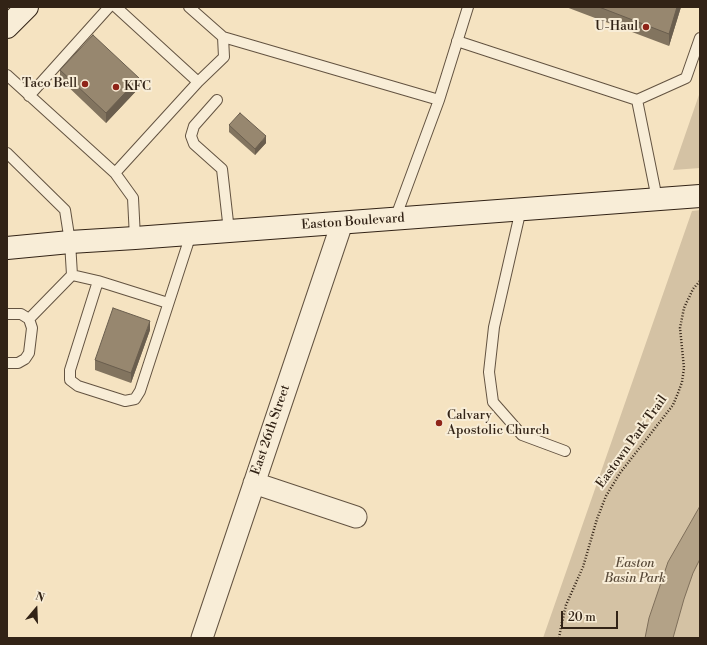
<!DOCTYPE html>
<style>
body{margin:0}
#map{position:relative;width:707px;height:645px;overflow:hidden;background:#f5e3c1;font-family:"Libre Bodoni",serif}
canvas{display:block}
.frame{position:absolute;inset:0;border:8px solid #322316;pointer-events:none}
.north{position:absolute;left:16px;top:589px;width:40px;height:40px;-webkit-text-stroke:3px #f8edd7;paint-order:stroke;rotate:19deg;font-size:11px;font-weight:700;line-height:16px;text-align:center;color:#322316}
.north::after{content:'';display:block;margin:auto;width:14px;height:18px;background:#322316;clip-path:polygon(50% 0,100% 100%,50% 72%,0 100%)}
.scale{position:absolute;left:561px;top:611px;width:57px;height:18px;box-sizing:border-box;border:2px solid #322316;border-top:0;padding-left:5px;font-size:12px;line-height:14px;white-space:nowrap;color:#322316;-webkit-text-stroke:3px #f8edd7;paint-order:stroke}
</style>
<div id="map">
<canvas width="707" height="645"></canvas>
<div class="frame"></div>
<div class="north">N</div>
<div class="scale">20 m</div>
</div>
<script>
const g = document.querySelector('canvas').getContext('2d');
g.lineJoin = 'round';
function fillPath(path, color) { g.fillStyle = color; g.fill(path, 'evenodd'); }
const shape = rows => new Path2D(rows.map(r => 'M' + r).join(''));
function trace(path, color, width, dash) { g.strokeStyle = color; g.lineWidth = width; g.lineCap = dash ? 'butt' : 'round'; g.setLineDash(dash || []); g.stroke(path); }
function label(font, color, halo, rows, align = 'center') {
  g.font = font + ' "Libre Bodoni",serif'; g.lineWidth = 4; g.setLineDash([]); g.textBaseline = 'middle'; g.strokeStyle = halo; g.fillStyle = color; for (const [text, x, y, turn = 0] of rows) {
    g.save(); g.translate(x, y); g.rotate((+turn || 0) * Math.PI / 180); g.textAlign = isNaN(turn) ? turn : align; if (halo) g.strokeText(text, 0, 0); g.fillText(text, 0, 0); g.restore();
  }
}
const green = shape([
 [700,92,700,168,673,170],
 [700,210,700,638,543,638,692,211]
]);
const water = shape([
 [700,506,700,559,693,573,684,599,673,638,645,638,649,618,668,562,700,506]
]);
const path = shape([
 [559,638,561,627,566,605,583,567,597,519,606,496,620,473,673,405,678,393,682,382,684,368,680,328,684,308,693,289,700,281]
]);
const service = shape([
 [189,7,223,37,224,57,198,82],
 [223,37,439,100],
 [457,41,637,100,686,78,700,38],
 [7,75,115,173,198,82,116,7],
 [29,96,109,7],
 [217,100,194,126,191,136,194,144,222,169,229,231],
 [637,100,657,199],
 [7,153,65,210,70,242,72,275,98,281],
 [115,173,133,198,135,238],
 [521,209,494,327,489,372,493,402,522,435,565,451],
 [395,219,439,100,468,7],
 [168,303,98,281,70,370,70,380,78,386,125,401,135,399,140,391,191,234],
 [7,314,21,314,29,319,32,328,29,353,25,359,18,363,7,363],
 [29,319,72,275]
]);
const minor = shape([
 [254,483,356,517],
 [202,638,342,223]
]);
const secondary = shape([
 [7,27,27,7],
 [7,248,70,242,135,238,700,196]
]);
const wall = shape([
 [566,7,681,7,669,46],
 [60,70,139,88,106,123,60,79],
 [229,125,266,143,255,155,229,132],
 [150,330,131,383,95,370,95,360]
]);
const shadedWall = shape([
 [677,7,681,7,669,46,669,34],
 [139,78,139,88,106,123,106,113],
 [266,136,266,143,255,155,255,149],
 [150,321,150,330,131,383,131,373]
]);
const building = shape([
 [599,7,677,7,669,34,599,7],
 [93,35,139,78,106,113,60,70,93,35],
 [240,113,266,136,255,149,229,125,240,113],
 [113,308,150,321,131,373,95,360,113,308]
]);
const markers = [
 [646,27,4,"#8f2418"],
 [85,84,4,"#8f2418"],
 [116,87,4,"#8f2418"],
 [439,423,4,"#8f2418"]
];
const poiNames = [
 ["U-Haul",638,27],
 ["Taco Bell",77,84],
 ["KFC",124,87,"left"],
 ["Calvary",447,416,"left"],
 ["Apostolic Church",447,431,"left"]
];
const streetNames = [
 ["Easton Boulevard",353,222,-4],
 ["East 26th Street",271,430,-71],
 ["Eastown Park Trail",632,442,-54]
];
const parkNames = [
 ["Easton",635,564],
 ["Basin Park",635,579]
];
fillPath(green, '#d4c2a4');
fillPath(water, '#b3a287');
trace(water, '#7f6f5a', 1);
trace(service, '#635341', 12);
trace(minor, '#635341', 23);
trace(secondary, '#322316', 24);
trace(path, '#322316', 2.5, [1, 2]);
trace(service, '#f8edd7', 10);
trace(minor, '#f8edd7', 21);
trace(secondary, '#f8edd7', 22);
fillPath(wall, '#82745f');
fillPath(shadedWall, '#6a5e4e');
fillPath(building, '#97876f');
trace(building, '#6a5e4e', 1);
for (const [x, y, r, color] of markers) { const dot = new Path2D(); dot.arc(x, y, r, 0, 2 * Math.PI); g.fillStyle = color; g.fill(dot); trace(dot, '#f8edd7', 1.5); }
label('13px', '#322316', '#f8edd7', poiNames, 'right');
label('13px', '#322316', '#f8edd7', streetNames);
label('italic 13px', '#5a4b3a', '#f8edd7', parkNames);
</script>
